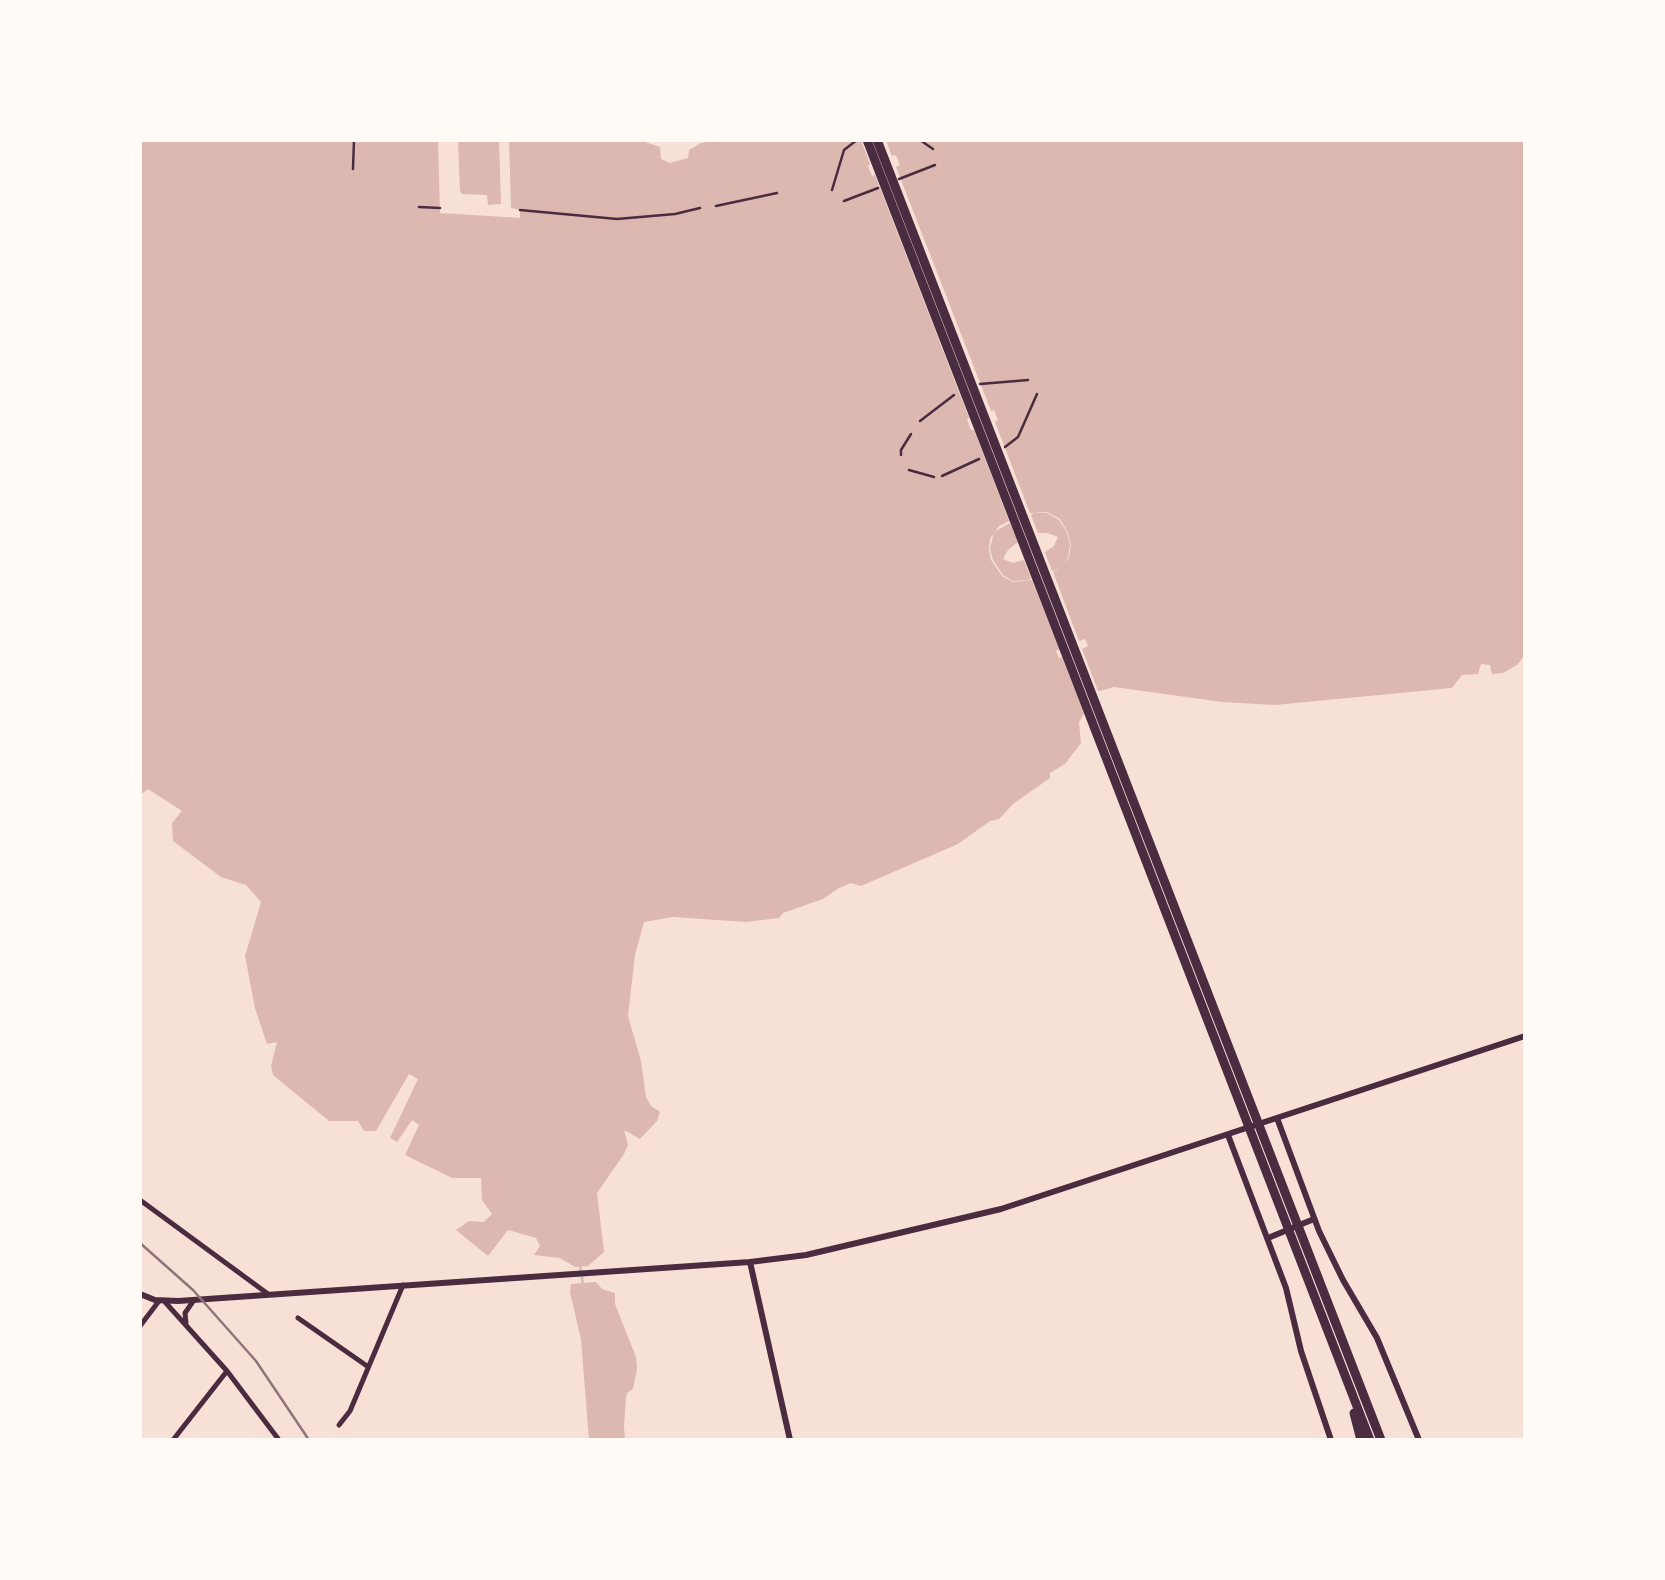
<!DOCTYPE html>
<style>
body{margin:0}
#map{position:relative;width:1665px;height:1580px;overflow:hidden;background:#f7e1d7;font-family:Barlow,sans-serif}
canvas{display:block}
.frame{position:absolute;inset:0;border:142px solid #fffaf5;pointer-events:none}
</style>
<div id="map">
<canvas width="1665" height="1580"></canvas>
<div class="frame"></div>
</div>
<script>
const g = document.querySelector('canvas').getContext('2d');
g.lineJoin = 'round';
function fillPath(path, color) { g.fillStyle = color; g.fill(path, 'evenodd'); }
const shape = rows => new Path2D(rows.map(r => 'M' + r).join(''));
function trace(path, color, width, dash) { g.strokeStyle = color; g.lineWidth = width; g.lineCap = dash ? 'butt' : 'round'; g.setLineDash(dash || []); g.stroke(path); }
const water = shape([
 [140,140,639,140,660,147,661,159,670,163,688,158,689,150,701,143,718,140,1525,140,1525,655,1517,665,1503,673,1492,674,1490,665,1481,664,1478,674,1462,675,1452,688,1275,705,1222,702,1114,687,1096,692,1079,722,1081,743,1065,764,1050,773,1050,778,1013,804,999,819,990,821,958,844,861,886,851,883,839,888,823,899,783,913,779,918,746,922,673,917,644,922,635,955,628,1016,641,1061,646,1097,651,1106,660,1112,657,1121,640,1139,624,1130,628,1145,624,1154,597,1193,604,1252,588,1266,575,1267,560,1258,534,1255,540,1246,536,1238,508,1230,488,1256,456,1230,469,1221,484,1222,492,1214,482,1200,481,1178,452,1178,405,1155,419,1125,412,1120,397,1142,390,1138,418,1079,409,1074,376,1131,364,1131,358,1121,329,1121,273,1075,271,1066,277,1042,267,1044,255,1008,245,956,261,902,246,885,221,877,173,841,172,823,182,811,148,789,140,795],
 [596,1282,602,1289,615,1293,615,1304,636,1357,637,1369,633,1389,628,1392,626,1397,624,1426,625,1440,589,1440,581,1339,570,1292,571,1284]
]);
const pier = shape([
 [438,140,458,140,460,191,462,194,487,195,488,205,501,204,499,140,509,140,511,208,520,210,520,218,440,213],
 [861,140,886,140,892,156,896,155,900,165,896,167,991,411,994,410,998,420,995,422,1030,513,1047,512,1060,519,1067,531,1071,544,1069,558,1053,572,1079,641,1085,639,1088,646,1082,649,1100,696,1086,719,1062,657,1059,658,1056,651,1059,649,1032,580,1013,582,1002,576,991,560,989,550,990,539,999,526,1009,521,974,430,971,430,967,420,969,418,875,175,872,176,868,166,870,164],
 [1034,513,1047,513,1059,520,1066,531,1070,544,1068,558,1056,570,1052,571,1045,552,1054,546,1058,537,1047,533,1038,533,1031,515],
 [1010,523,1018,542,1008,550,1003,559,1013,563,1024,560,1031,579,1028,580,1013,581,1003,575,993,560,990,549,994,532]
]);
const stream = shape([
 [580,1264,583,1285]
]);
const path = shape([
 [920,140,933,149],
 [353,169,354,140],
 [899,179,935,165],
 [832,190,844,150,857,140],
 [844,201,878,188],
 [716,206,777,193],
 [419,207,440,208],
 [520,210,617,219,675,214,700,208],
 [980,384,1028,380],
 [920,421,954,395],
 [1005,447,1018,437,1037,394],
 [901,455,901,450,911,434],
 [909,470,934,477],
 [942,476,979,459]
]);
const minor = shape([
 [140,1200,268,1294],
 [165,1302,227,1371,279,1440],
 [298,1318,367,1366],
 [186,1323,185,1313,194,1300],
 [140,1326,159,1301],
 [339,1425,350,1411,403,1285],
 [173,1440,227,1371]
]);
const tertiary = shape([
 [1277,1118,1319,1231,1343,1280,1377,1338,1419,1440],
 [1228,1135,1286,1288,1301,1351,1331,1440],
 [1268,1238,1314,1219],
 [750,1262,790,1440],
 [140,1294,155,1300,178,1301,750,1262,806,1255,1001,1209,1525,1036]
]);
const motorway = shape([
 [867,140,1370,1440],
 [877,140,1381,1440],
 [1354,1413,1361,1440]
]);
const rail = shape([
 [140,1243,193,1290,256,1361,309,1440]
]);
fillPath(water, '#dcb8b0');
fillPath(pier, '#f7e1d7');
trace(stream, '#dcb8b0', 2.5);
trace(path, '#4a2c40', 2.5);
trace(minor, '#4a2c40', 5);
trace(tertiary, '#4a2c40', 6);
trace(motorway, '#4a2c40', 9);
trace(rail, '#8f747c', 2.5);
</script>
